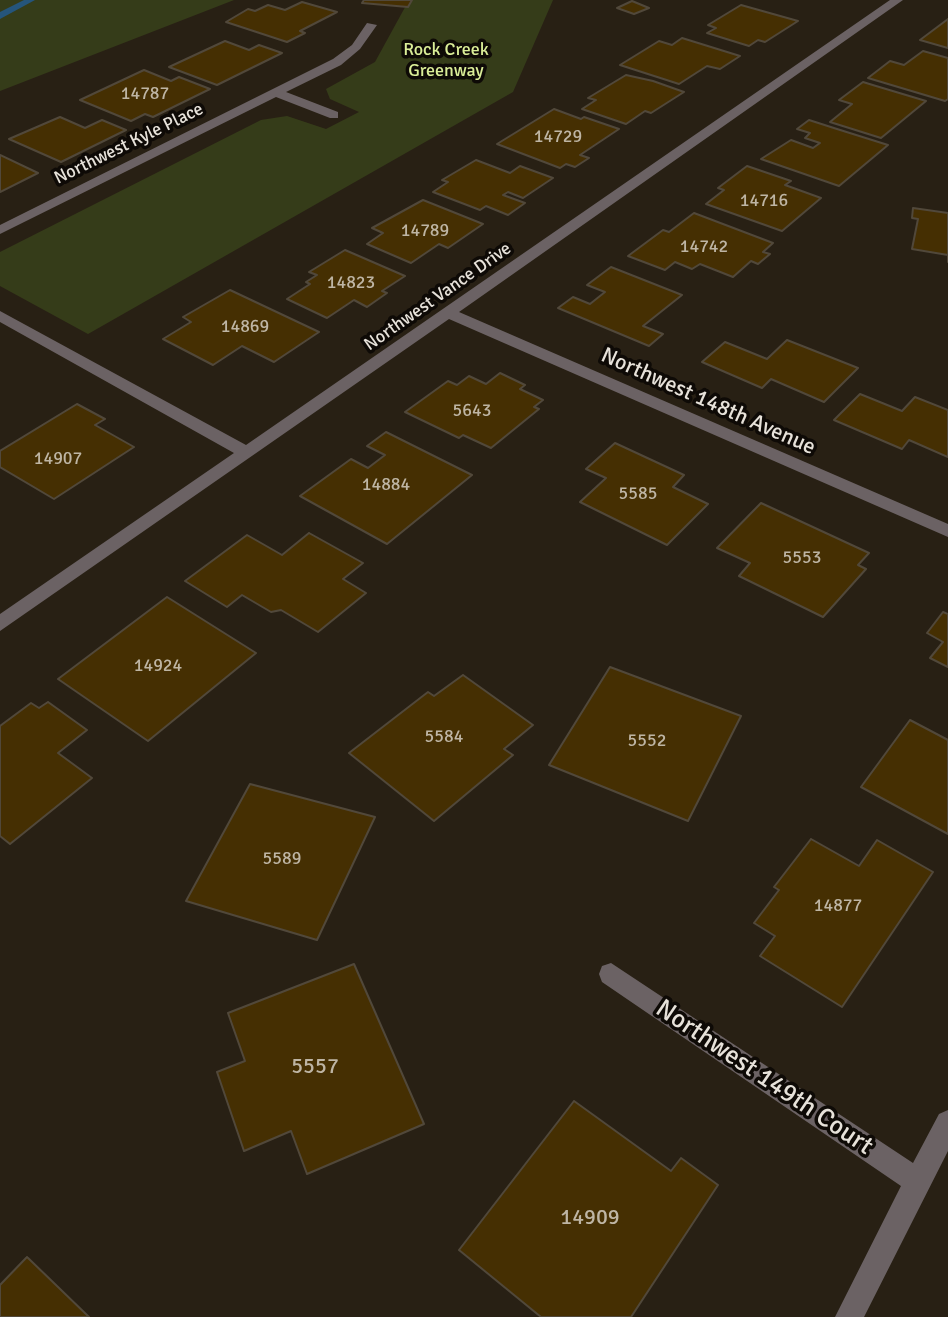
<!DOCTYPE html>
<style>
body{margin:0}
canvas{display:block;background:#282014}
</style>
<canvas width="948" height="1317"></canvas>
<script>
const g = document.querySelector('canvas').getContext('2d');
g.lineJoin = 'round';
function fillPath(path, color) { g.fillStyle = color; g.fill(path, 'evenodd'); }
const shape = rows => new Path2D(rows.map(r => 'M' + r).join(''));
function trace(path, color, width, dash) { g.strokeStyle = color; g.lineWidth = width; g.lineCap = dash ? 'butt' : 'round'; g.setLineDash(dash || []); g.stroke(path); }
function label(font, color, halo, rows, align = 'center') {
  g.font = font + ' Signika,sans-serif'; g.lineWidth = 7; g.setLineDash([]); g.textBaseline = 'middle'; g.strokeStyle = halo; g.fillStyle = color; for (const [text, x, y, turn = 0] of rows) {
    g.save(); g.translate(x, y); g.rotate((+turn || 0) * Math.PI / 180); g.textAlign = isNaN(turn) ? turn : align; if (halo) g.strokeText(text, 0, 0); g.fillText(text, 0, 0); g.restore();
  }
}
const green = shape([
 [0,0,234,0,0,91],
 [409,0,553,0,513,92,88,334,0,286,0,252,261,120,287,116,326,129,359,112,330,99,326,89,375,62]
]);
const stream = shape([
 [24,0,35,0,0,19,0,12,24,0]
]);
const building = shape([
 [364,0,412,0,408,7,362,3,364,0],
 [632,1,649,8,634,14,617,8,632,1],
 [302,2,337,12,300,31,305,33,287,42,226,22,248,9,255,11,268,5,285,10,302,2],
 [741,5,798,21,765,42,758,40,749,46,707,33,716,28,708,25,741,5],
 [948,19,948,48,920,40,948,19],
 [682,38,740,56,720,69,707,66,679,84,620,65,659,41,672,45,682,38],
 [225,41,249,50,259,45,282,53,217,85,169,67,225,41],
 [923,51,948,58,948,99,945,101,868,78,890,61,904,65,923,51],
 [144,70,171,81,179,77,210,89,153,117,145,114,131,121,80,100,144,70],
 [626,75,653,81,684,92,651,113,645,111,626,124,582,109,596,100,588,98,626,75],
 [863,82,876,86,926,101,881,138,830,122,852,104,839,100,863,82],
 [554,109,581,119,584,117,619,129,580,155,589,158,575,167,566,164,560,168,497,144,554,109],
 [60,117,85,128,102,120,126,130,61,162,9,139,60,117],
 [809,120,837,129,888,145,839,186,761,159,791,140,813,148,820,143,805,138,810,133,797,129,809,120],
 [0,155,38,173,0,192,0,155],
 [476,160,510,173,520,166,553,178,523,198,508,192,503,195,525,203,508,215,486,206,480,210,433,192,448,182,442,180,476,160],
 [747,166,791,181,785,185,821,198,782,231,706,204,724,190,718,188,747,166],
 [423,200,483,224,448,248,439,244,411,263,367,244,383,233,372,228,423,200],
 [913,208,948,213,948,262,948,255,912,249,918,219,912,218,913,208],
 [694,213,773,243,763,252,770,254,758,264,751,261,733,277,700,264,692,269,675,262,665,270,628,256,663,230,669,232,694,213],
 [345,250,405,276,382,291,387,293,367,307,354,300,327,318,287,299,310,284,306,282,317,275,309,272,345,250],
 [611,267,682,295,643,326,663,334,649,346,558,308,573,297,590,304,605,292,587,285,611,267],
 [230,290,319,332,274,362,242,346,213,365,163,339,191,322,183,317,230,290],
 [787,340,858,368,824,402,771,379,762,388,702,362,725,342,767,359,787,340],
 [500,373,525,385,520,389,543,400,534,407,539,409,491,448,463,435,459,438,405,412,448,381,457,385,469,376,486,384,500,373],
 [860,394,902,411,915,397,948,410,948,457,909,440,902,449,834,420,860,394],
 [77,404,105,419,95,425,134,447,54,499,0,467,0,451,77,404],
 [386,432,472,475,387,544,300,496,351,459,368,468,385,455,367,446,386,432],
 [615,443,684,475,673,487,708,504,667,545,580,502,606,478,586,469,615,443],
 [761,503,869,553,858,565,866,569,823,617,739,576,750,563,717,548,761,503],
 [309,533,363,563,343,579,366,593,318,632,281,610,271,612,242,595,227,607,185,581,247,535,282,555,309,533],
 [167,597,256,653,148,741,58,679,167,597],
 [943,612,948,614,948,667,930,658,943,642,927,633,943,612],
 [610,667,741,716,688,821,549,765,610,667],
 [463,675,533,725,504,749,513,755,434,821,349,753,428,692,434,696,463,675],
 [48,702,87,730,58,753,92,778,10,844,0,836,0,726,31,703,39,708,48,702],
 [910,720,948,740,948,834,861,787,910,720],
 [250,784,375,817,317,940,186,901,250,784],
 [811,839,859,866,877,840,933,872,842,1007,760,956,775,936,754,923,779,890,774,887,811,839],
 [354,964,424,1124,307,1174,291,1131,244,1151,217,1072,245,1061,228,1013,354,964],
 [574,1101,671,1171,681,1158,718,1185,631,1317,541,1317,459,1250,574,1101],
 [27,1257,89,1317,0,1317,0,1285,27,1257]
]);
const minor = shape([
 [890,0,903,0,459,312,948,524,948,537,449,319,0,631,0,614,234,453,0,322,0,311,246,445,890,0],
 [367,23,377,25,360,49,341,65,286,92,338,112,338,118,330,118,276,97,0,234,0,225,333,59,352,45,367,23],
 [611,963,913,1163,939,1114,948,1110,948,1151,864,1317,835,1317,901,1186,602,982,599,974,602,966,611,963]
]);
const farParknames = [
 ["Rock Creek",446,50],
 ["Greenway",446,71]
];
const numberNames = [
 ["14787",145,94],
 ["14729",558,137],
 ["14716",764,201],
 ["14789",425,231],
 ["14742",704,247],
 ["14823",351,283],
 ["14869",245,327],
 ["5643",472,411],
 ["14907",58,459],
 ["14884",386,485],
 ["5585",638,494],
 ["5553",802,558],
 ["14924",158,666],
 ["5584",444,737],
 ["5552",647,741],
 ["5589",282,859],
 ["14877",838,906]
];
const farStreetnames = [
 ["Northwest Kyle Place",129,144,-26],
 ["Northwest Vance Drive",438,297,-35]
];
const streetNames = [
 ["Northwest 148th Avenue",708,402,24]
];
const nearNumbernames = [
 ["5557",315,1067],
 ["14909",590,1218]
];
const nearStreetnames = [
 ["Northwest 149th Court",764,1078,34]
];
fillPath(green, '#353c19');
fillPath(stream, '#25557b');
fillPath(building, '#452f02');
trace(building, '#51483a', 2);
fillPath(minor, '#6b6264');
label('18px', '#dbee98', '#0e0a06', farParknames);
label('18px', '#beb5a4', null, numberNames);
label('18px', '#e7e2da', '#0e0a06', farStreetnames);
label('22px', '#e7e2da', '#0e0a06', streetNames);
label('22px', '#beb5a4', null, nearNumbernames);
label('26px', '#e7e2da', '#0e0a06', nearStreetnames);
</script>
